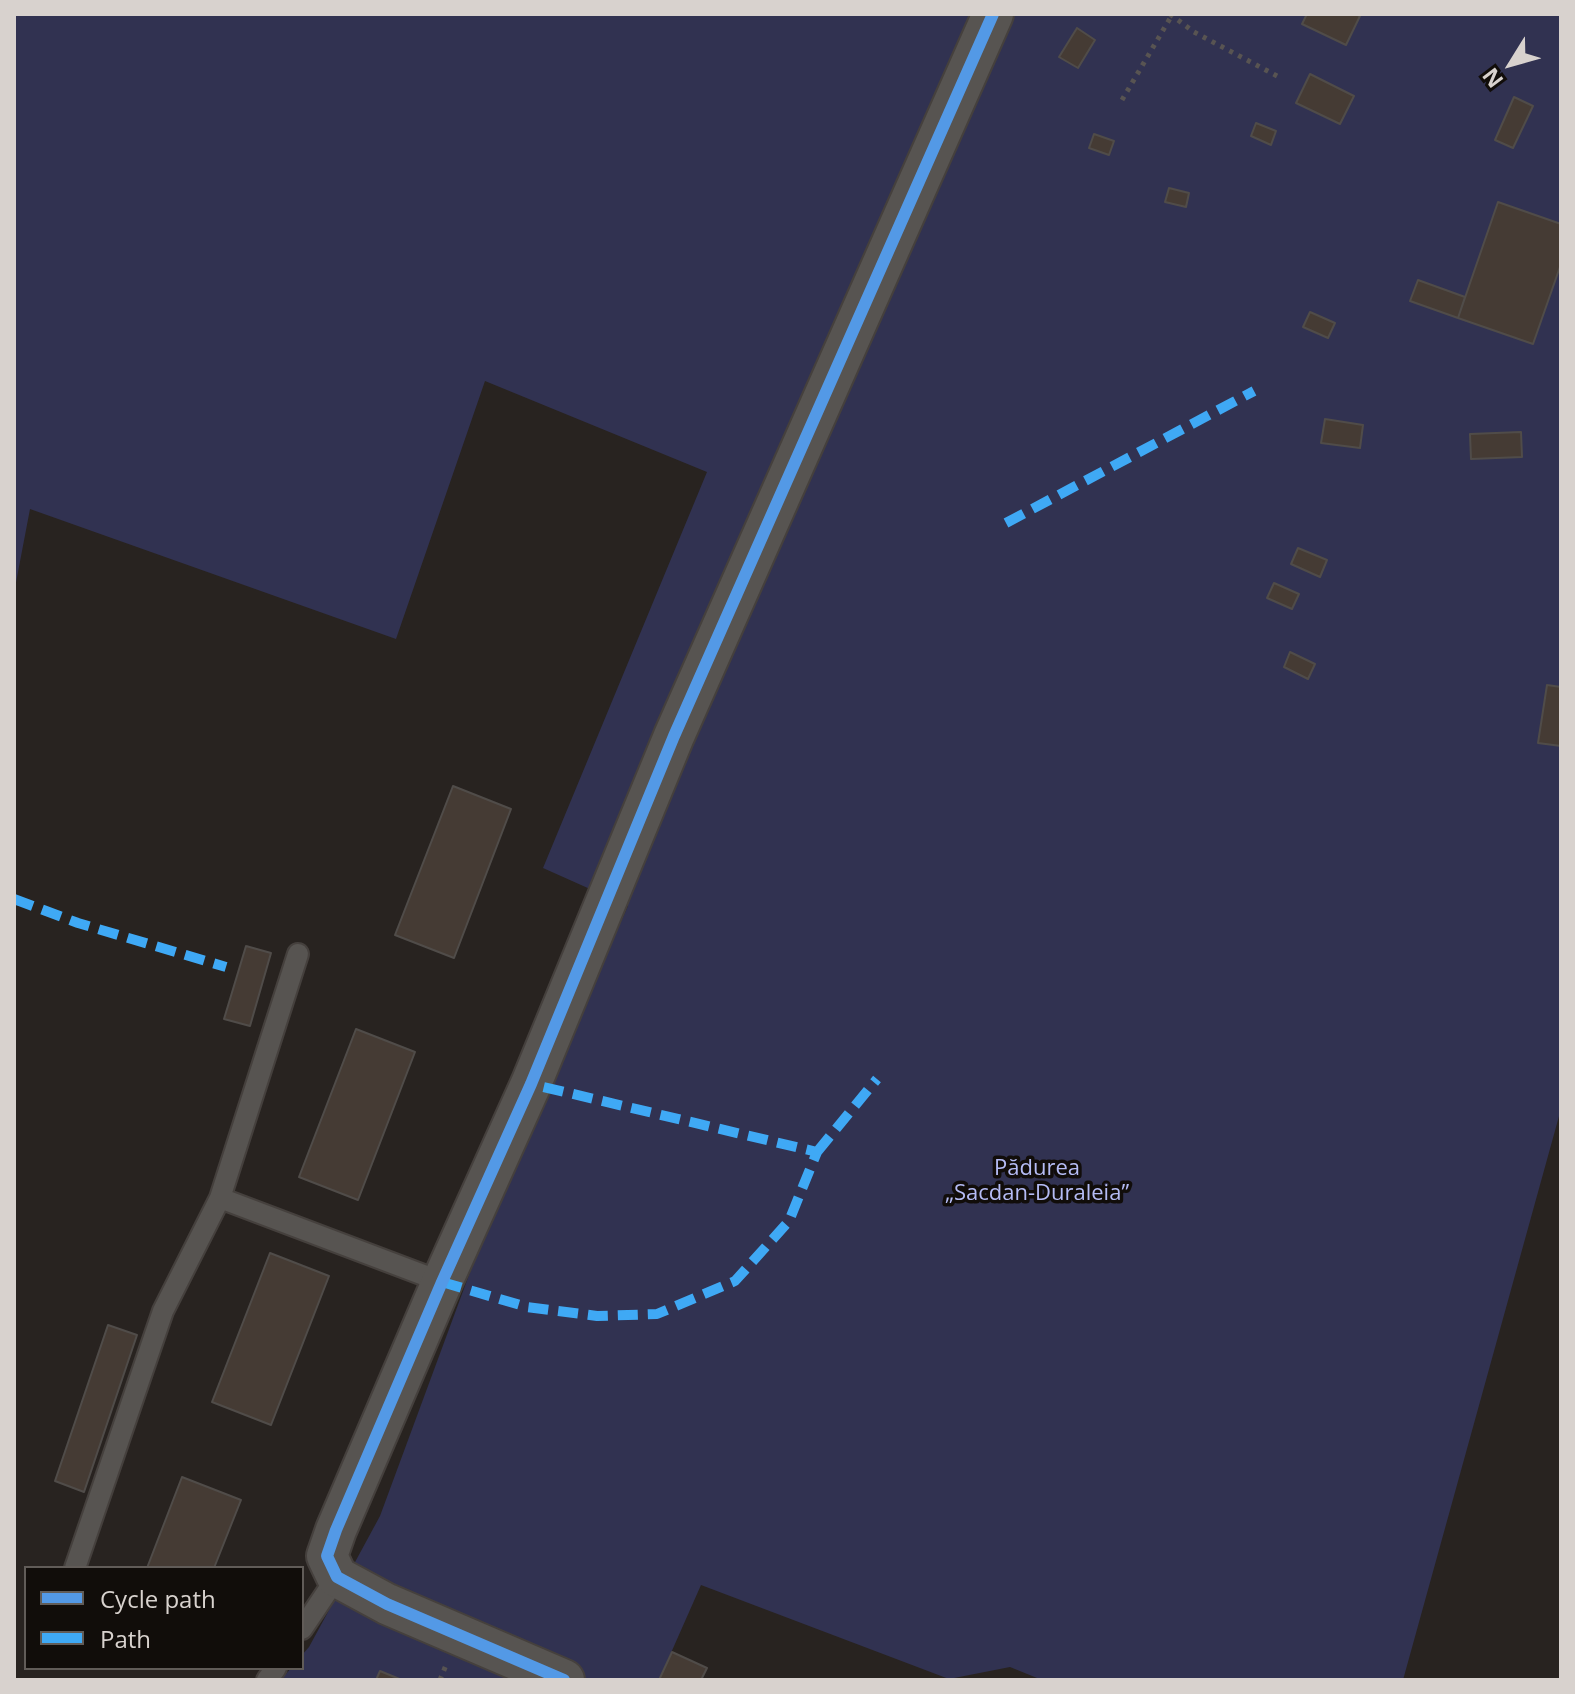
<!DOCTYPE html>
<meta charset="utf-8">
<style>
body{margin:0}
#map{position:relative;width:1575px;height:1694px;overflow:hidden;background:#282320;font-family:"Open Sans",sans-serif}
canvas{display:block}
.frame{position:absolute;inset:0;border:16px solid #d8d2ce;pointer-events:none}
.legend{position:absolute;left:24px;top:1566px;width:280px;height:104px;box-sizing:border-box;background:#110d0a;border:2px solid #615c58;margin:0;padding:10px 14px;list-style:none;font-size:24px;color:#d8d2ce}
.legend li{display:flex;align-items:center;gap:16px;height:40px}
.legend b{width:40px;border:2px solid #615c58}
.north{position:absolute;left:1471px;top:24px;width:80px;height:80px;-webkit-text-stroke:6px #110d0a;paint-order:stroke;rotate:233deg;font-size:22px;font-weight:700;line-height:32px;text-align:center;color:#d8d2ce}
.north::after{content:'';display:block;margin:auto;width:28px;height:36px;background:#d8d2ce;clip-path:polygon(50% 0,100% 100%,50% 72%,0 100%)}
</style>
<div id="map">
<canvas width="1575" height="1694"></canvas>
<div class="frame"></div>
<ul class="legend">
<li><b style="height:10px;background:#5399e6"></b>Cycle path</li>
<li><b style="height:10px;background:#3fa9f5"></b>Path</li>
</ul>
<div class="north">N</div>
</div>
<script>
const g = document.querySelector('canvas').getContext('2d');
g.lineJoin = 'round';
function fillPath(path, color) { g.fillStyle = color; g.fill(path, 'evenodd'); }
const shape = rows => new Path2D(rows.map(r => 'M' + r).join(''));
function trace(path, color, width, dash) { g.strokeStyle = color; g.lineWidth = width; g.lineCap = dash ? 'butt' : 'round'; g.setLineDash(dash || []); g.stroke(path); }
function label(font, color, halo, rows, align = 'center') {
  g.font = font + ' "Open Sans",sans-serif'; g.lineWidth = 7; g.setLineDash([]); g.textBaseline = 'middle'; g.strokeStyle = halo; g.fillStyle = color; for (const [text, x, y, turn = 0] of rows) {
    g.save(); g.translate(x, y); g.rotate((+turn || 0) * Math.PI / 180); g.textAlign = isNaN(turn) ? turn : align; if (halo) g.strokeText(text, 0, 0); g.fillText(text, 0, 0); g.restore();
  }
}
const green = shape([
 [14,14,1561,14,1561,1109,1403,1680,1042,1680,1010,1667,949,1679,701,1585,659,1680,281,1680,291,1668,302,1668,302,1655,309,1647,380,1516,469,1275,536,1110,628,906,543,868,707,472,485,381,396,639,30,509,14,593]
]);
const building = shape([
 [1307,14,1355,14,1360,16,1346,45,1302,24,1307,14],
 [1077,28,1095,40,1078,68,1059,57,1077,28],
 [1310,74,1354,96,1340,124,1296,103,1310,74],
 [1514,97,1533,106,1513,148,1495,140,1514,97],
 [1256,123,1276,131,1271,145,1251,136,1256,123],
 [1094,134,1114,141,1109,155,1089,148,1094,134],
 [1169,188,1189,193,1186,207,1165,202,1169,188],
 [1498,202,1561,224,1561,264,1533,344,1458,318,1498,202],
 [1418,280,1465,297,1458,318,1410,301,1418,280],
 [1310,312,1335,323,1328,338,1303,327,1310,312],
 [1325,419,1363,425,1360,448,1321,443,1325,419],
 [1521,432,1522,457,1471,459,1470,434,1521,432],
 [1298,548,1327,560,1320,577,1291,564,1298,548],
 [1274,583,1299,594,1292,609,1267,598,1274,583],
 [1290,652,1315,664,1308,679,1284,667,1290,652],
 [1547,685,1561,687,1561,746,1538,743,1547,685],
 [453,786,511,809,454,958,395,935,453,786],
 [246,946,271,953,250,1026,224,1019,246,946],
 [356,1029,415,1052,358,1200,299,1177,356,1029],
 [270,1253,329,1276,271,1425,212,1402,270,1253],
 [108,1325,137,1335,84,1492,55,1481,108,1325],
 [182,1477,241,1500,214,1568,147,1568,182,1477],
 [672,1652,707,1668,701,1680,659,1680,672,1652],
 [380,1671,402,1680,376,1680,380,1671]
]);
const path = shape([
 [1170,14,1194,32,1279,77],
 [1122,100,1172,15],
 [440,1680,446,1665]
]);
const service = shape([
 [220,1198,442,1282],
 [75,1568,163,1311,220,1198,298,954],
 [302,1629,337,1577],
 [267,1680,276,1668]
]);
const minor = shape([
 [564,1680,387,1604,337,1577,327,1556,336,1530,442,1282,531,1084,674,736,993,14]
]);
const quiet = shape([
 [1006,523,1254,391],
 [14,899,78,923,226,967],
 [817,1152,877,1079],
 [442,1282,527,1307,597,1316,657,1314,735,1281,789,1221,817,1152,531,1084]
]);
const cycleway = shape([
 [564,1680,387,1604,337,1577,327,1556,336,1530,442,1282,531,1084,674,736,993,14]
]);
const parkNames = [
 ["Pădurea",1037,1169],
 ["„Sacdan-Duraleia”",1037,1194]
];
fillPath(green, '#313251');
fillPath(building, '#453b34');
trace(building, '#504c49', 2);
trace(service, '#45403d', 24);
trace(minor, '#45403d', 44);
trace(path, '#585452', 5, [4, 6]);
trace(service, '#575451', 20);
trace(minor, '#575451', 40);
trace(quiet, '#3fa9f5', 10, [20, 10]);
trace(cycleway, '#5399e6', 12);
label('22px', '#b5bcf5', '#110d0a', parkNames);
</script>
